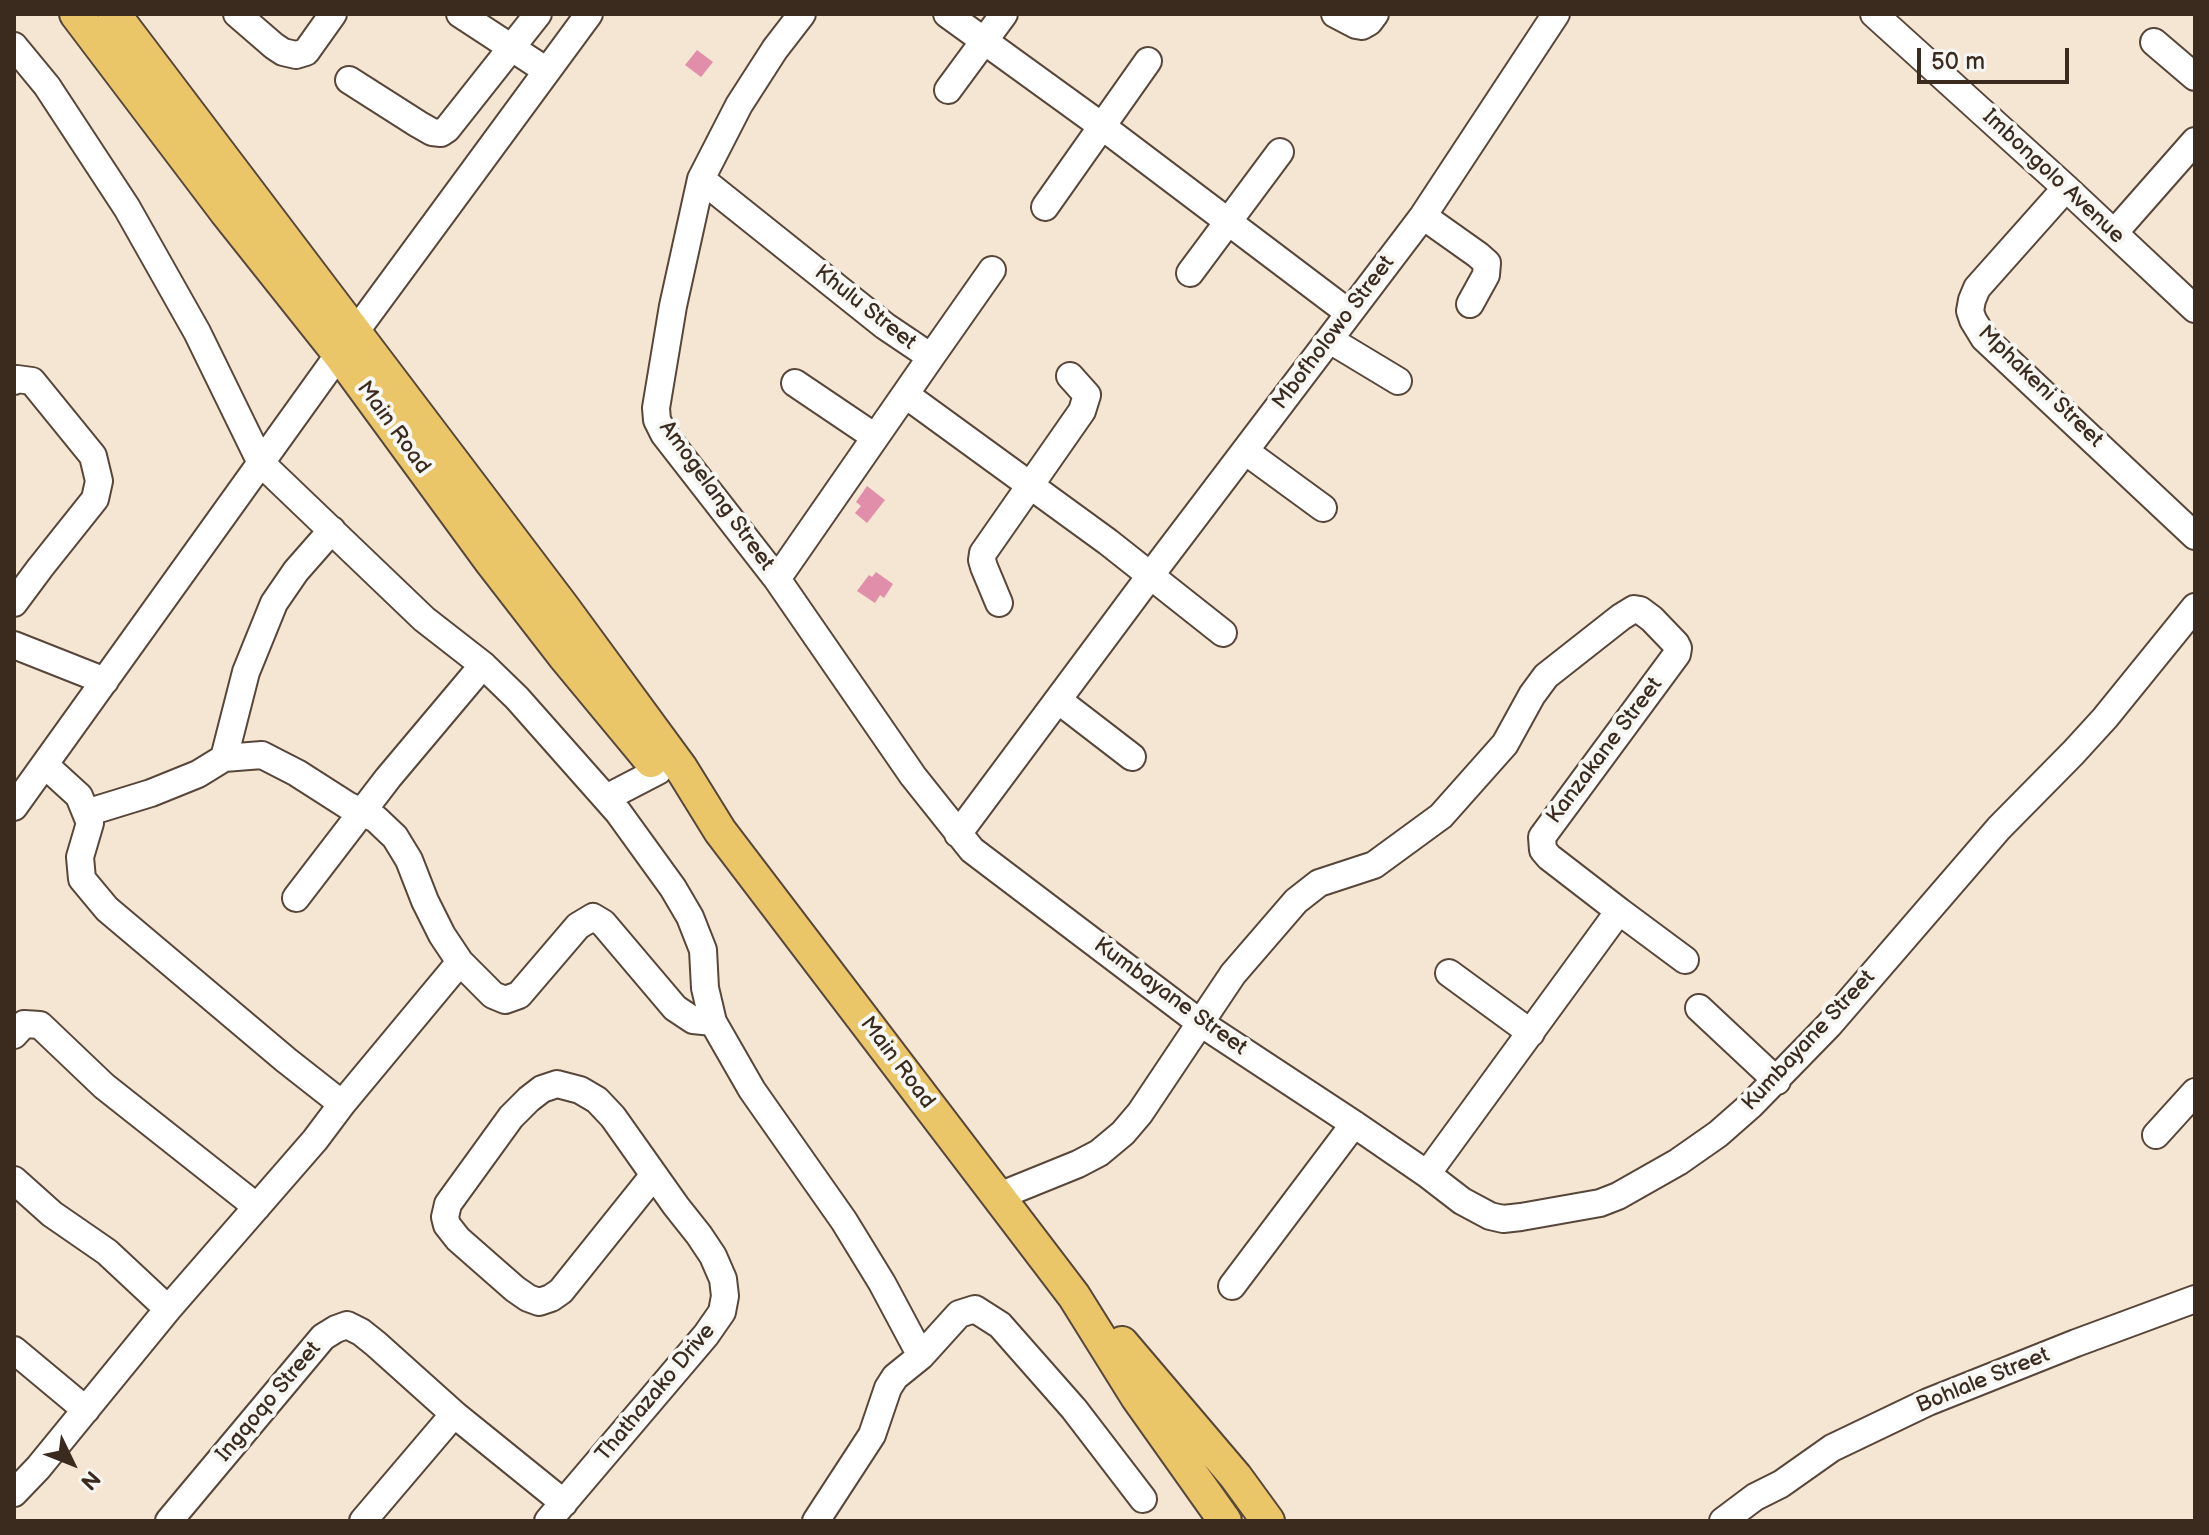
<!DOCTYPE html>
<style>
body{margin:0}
#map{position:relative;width:2209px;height:1535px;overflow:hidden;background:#f4e6d2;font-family:"Balsamiq Sans",sans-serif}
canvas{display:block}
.frame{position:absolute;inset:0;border:16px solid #3b2a1e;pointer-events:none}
.north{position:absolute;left:32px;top:1423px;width:80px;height:80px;-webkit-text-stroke:6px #f6f6f2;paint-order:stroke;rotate:133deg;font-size:22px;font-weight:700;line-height:32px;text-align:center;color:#3b2a1e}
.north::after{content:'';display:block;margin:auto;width:28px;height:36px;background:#3b2a1e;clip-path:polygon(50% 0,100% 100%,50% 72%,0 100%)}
.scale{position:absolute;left:1917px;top:48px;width:152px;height:36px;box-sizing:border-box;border:4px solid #3b2a1e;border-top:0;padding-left:10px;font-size:24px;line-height:28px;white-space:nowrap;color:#3b2a1e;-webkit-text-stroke:6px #f6f6f2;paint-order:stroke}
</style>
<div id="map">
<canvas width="2209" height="1535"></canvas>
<div class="frame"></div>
<div class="north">N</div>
<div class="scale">50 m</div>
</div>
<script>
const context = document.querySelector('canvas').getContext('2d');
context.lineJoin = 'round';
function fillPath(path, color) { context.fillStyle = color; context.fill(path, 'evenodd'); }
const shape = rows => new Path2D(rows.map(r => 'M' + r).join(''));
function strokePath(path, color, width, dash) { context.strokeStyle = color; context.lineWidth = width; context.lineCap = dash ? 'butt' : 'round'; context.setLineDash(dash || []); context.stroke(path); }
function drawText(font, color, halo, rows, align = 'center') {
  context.font = font + ' "Balsamiq Sans",sans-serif'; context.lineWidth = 8; context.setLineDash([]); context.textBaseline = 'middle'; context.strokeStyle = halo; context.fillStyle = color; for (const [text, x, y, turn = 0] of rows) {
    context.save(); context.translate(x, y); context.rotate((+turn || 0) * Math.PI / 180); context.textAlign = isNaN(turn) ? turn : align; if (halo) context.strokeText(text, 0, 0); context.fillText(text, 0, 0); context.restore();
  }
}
fillPath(shape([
 [697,50,713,62,701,77,685,65],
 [867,486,885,500,867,523,855,513,861,506,856,502],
 [876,572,893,584,884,598,880,595,875,603,857,591,869,575,872,577]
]), '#e08eaa');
const minor = shape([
 [237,14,274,46,283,52,296,55,306,52,333,14],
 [460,14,547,71],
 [802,14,775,49,739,105,701,179,673,306,656,408,657,420,664,434,777,579,913,776,972,850,1199,1022,1354,1124,1427,1174,1462,1201,1490,1216,1503,1219,1521,1217,1600,1203,1618,1196,1678,1162,1718,1134,1751,1105,1829,1025,1999,828,2073,753,2105,718,2195,607],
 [947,14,1103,127,1349,313],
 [1335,14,1356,25,1362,26,1369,22,1375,14],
 [1874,14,2066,188,2195,309],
 [2154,42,2195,77],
 [14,46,47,86,127,208,197,332,261,463,424,619,483,665,517,698,618,812,673,888,690,917,703,950,705,988,713,1022,752,1090,844,1221,882,1283,921,1356],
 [349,80,418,124,432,132,441,133,447,129,538,14],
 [948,90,1004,14],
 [701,179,885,326,931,357,777,579],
 [2066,188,1977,288,1972,300,1970,311,1973,320,1984,338,2195,536],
 [1045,207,1148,61],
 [1423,216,1478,255,1487,263,1486,275,1470,304],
 [2114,233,2195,141],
 [1190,273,1280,152],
 [1330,340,1398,381],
 [931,357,992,270],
 [14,381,17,379,32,381,93,456,99,481,95,499,40,568,14,603],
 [795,383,875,437],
 [906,395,1108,542,1223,633],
 [1245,451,1323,508],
 [999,603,984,567,982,560,983,553,1082,411,1087,395,1070,376],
 [14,645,105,681],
 [1058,700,1132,757],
 [224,758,246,672,274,603,296,571,332,530],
 [45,765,79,796,90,823,80,857,82,879,107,909,286,1060,342,1104],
 [606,798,658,771],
 [14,807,339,354,589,14],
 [86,813,151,793,198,774,224,758,262,755,297,773,347,805,376,819,395,837,409,860,425,901,442,935,460,962,493,995,505,1000,519,995,578,926,593,917,603,923,675,1008,693,1020,713,1022],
 [958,834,1150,576,1423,216,1556,14],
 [296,898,388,778,483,665],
 [1619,911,1685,960],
 [1449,973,1531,1033],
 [1699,1008,1777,1081],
 [14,1035,24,1024,40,1025,104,1086,257,1207],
 [2156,1135,2195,1092],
 [14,1180,52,1214,107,1252,168,1309],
 [999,1196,1078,1164,1099,1153,1123,1133,1140,1113,1233,974,1296,901,1319,883,1374,865,1441,816,1505,744,1532,695,1546,676,1621,617,1634,609,1640,610,1652,619,1676,644,1678,648,1677,654,1542,837,1543,850,1549,857,1619,911,1427,1174],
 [1232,1286,1354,1124],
 [14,1350,86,1410],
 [14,1493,38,1468,168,1309,315,1140,342,1104,460,962],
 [169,1521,323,1337,336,1329,347,1325,361,1332,376,1344,454,1414,564,1503],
 [363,1521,454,1414],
 [548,1521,706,1335,722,1312,725,1296,723,1279,713,1256,699,1235,676,1206,613,1117,597,1100,580,1090,557,1084,542,1089,529,1099,511,1117,448,1204,445,1217,447,1225,458,1239,515,1289,528,1298,539,1302,551,1298,561,1291,654,1175],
 [816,1521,872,1435,888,1388,895,1377,921,1356,959,1314,975,1309,1000,1325,1074,1409,1143,1499],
 [1723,1521,1755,1497,1781,1484,1832,1448,1928,1402,2076,1343,2195,1299]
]);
const major = shape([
 [76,14,226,212,339,354,492,563,564,656,651,761],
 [114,14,563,607,681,768,720,831,1074,1296,1137,1397,1225,1521],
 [1122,1343,1236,1477,1268,1521]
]);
strokePath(minor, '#574639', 30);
strokePath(major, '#574639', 36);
strokePath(minor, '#fff', 26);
strokePath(major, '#eac669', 32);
drawText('22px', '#3b2a1e', '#f6f6f2', [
 ["Imbongolo Avenue",2053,177,43],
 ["Khulu Street",865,308,38],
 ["Mbofholowo Street",1334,333,-53],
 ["Mphakeni Street",2040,387,44],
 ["Main Road",393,428,54],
 ["Amogelang Street",716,496,54],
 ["Kanzakane Street",1605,751,-53],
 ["Kumbayane Street",1170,997,36],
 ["Kumbayane Street",1809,1041,-47],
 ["Main Road",897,1063,53],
 ["Bohlale Street",1983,1381,-22],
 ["Thathazako Drive",656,1393,-50],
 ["Ingqoqo Street",269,1402,-50]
]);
</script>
